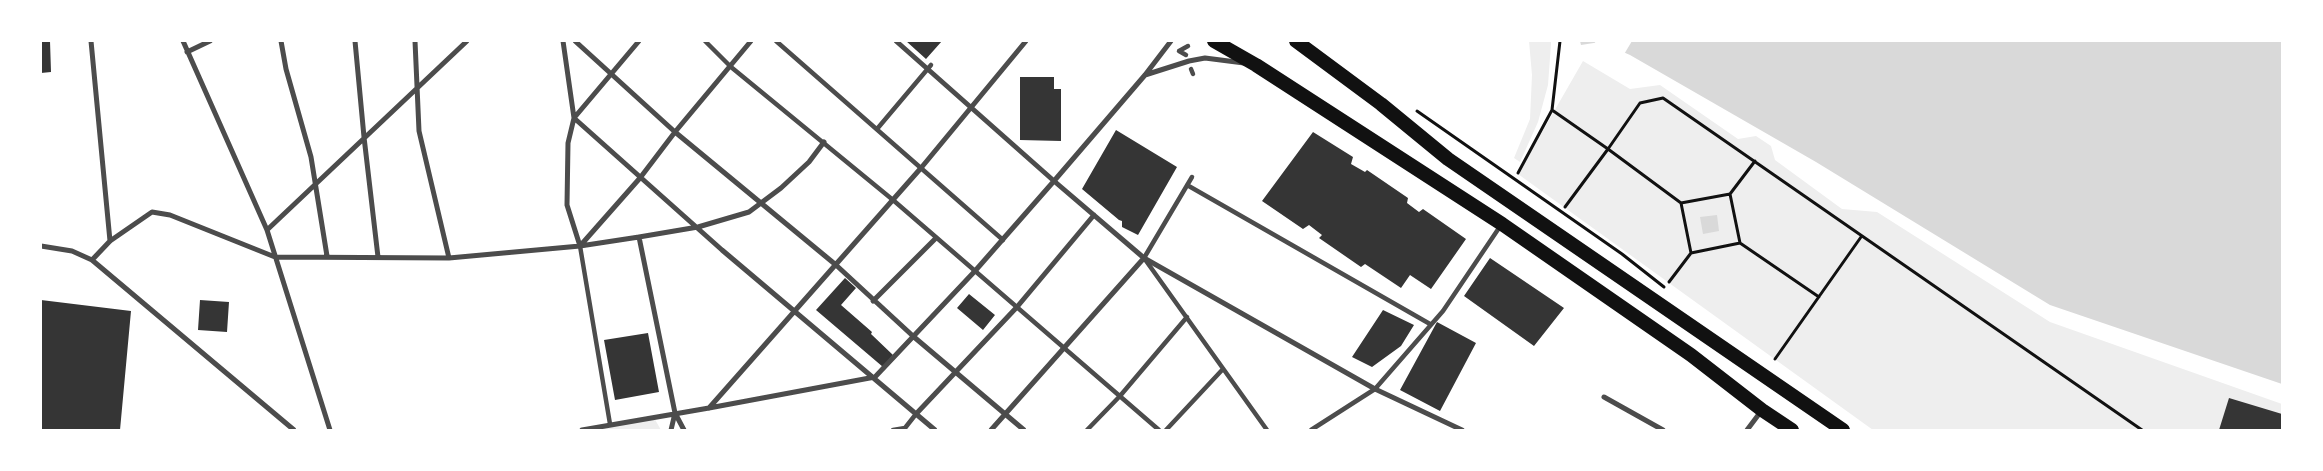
<!DOCTYPE html>
<style>
body{margin:0}
#map{position:relative;width:2323px;height:471px;overflow:hidden;background:#fff;font-family:Cabin,sans-serif}
canvas{display:block}
.frame{position:absolute;inset:0;border:42px solid #fff;pointer-events:none}
</style>
<div id="map">
<canvas width="2323" height="471"></canvas>
<div class="frame"></div>
</div>
<script>
const context = document.querySelector('canvas').getContext('2d');
context.lineJoin = 'round';
function fillPath(path, color) { context.fillStyle = color; context.fill(path, 'evenodd'); }
const shape = rows => new Path2D(rows.map(r => 'M' + r).join(''));
function strokePath(path, color, width, dash) { context.strokeStyle = color; context.lineWidth = width; context.lineCap = dash ? 'butt' : 'round'; context.setLineDash(dash || []); context.stroke(path); }
fillPath(shape([
 [1529,41,1551,41,1551,44,1548,85,1538,122,1520,162,1514,158,1530,119,1532,75],
 [1583,61,1630,89,1660,85,1738,139,1756,136,1771,146,1775,160,1842,209,1877,212,2050,322,2282,404,2282,430,1873,430,1518,174],
 [653,416,661,430,583,430]
]), '#eee');
fillPath(shape([
 [1580,41,2282,41,2282,384,2050,305,1816,162,1630,55,1600,42,1581,45],
 [1717,215,1719,231,1703,234,1700,217]
]), '#d9d9d9');
fillPath(shape([
 [1596,41,1632,41,1623,56,1600,45,1593,46]
]), '#fff');
fillPath(shape([
 [41,41,50,41,51,72,41,73],
 [906,41,942,41,926,59],
 [1020,77,1054,77,1054,89,1061,89,1061,141,1020,140],
 [1116,130,1177,167,1138,235,1122,227,1122,221,1119,220,1082,189],
 [1313,132,1353,157,1351,164,1365,172,1367,170,1408,198,1407,203,1419,212,1423,209,1466,239,1431,289,1410,275,1401,288,1365,264,1361,267,1319,238,1322,235,1309,225,1303,229,1262,201],
 [1490,258,1564,308,1534,346,1464,296],
 [845,278,856,288,841,305,872,332,871,334,893,355,883,367,816,310],
 [969,294,995,315,983,330,957,308],
 [41,300,131,311,120,430,41,430],
 [200,300,229,302,227,332,198,330],
 [1383,310,1414,325,1401,346,1372,367,1352,357],
 [1437,322,1476,343,1440,411,1400,390],
 [648,333,659,392,615,400,604,340],
 [2229,398,2282,414,2282,430,2219,430]
]), '#353535');
strokePath(shape([
 [1552,110,1560,41],
 [1417,111,1622,254,1664,287],
 [1518,173,1552,110,1608,149,1640,103,1663,98,2142,430],
 [1730,194,1755,161],
 [1565,207,1608,149,1681,203,1691,253,1740,243,1730,194,1681,203],
 [1740,243,1819,297],
 [1669,282,1691,253],
 [1775,359,1861,237]
]), '#111', 3);
strokePath(shape([
 [705,41,731,67,893,200,1159,430],
 [776,41,1003,240],
 [1186,55,1179,51,1188,46],
 [1191,69,1193,74],
 [877,129,931,65],
 [1192,177,1144,258,1267,430],
 [1187,185,1430,324],
 [580,246,610,424],
 [893,430,905,428,916,414],
 [1087,430,1120,396,1187,317],
 [1166,430,1223,369],
 [1311,430,1375,389,1443,311,1501,225]
]), '#4c4c4c', 4.5);
strokePath(shape([
 [91,41,110,241],
 [183,41,267,230,330,430],
 [281,41,286,69,311,157,327,256],
 [355,41,364,137,378,257],
 [415,41,419,131,449,258],
 [563,41,574,118,568,143,567,205,580,246,640,178,675,132,751,41],
 [575,41,675,132,836,265,914,337,1024,430],
 [639,41,574,118,722,250,935,430],
 [896,41,1054,181,1144,258,1375,389,1462,430],
 [187,52,210,41],
 [1145,75,1189,61,1205,58,1244,63],
 [267,230,467,41],
 [639,237,675,413,671,430],
 [41,246,72,251,92,260,294,430],
 [92,260,110,241,152,212,170,215,275,257,449,258,580,246,639,237,698,227,749,212,781,188,809,162,824,142],
 [873,301,936,238],
 [1604,397,1663,430],
 [709,408,921,168,1026,41],
 [675,413,684,430],
 [916,414,1017,307,1094,215],
 [582,430,709,408,875,377,975,271,1054,181,1145,75,1171,41],
 [991,430,1144,258],
 [1747,430,1762,410]
]), '#4c4c4c', 5);
strokePath(shape([
 [1214,41,1256,65,1502,224,1691,355,1762,410,1792,430],
 [1296,41,1381,104,1448,159,1843,430]
]), '#111', 14);
</script>
